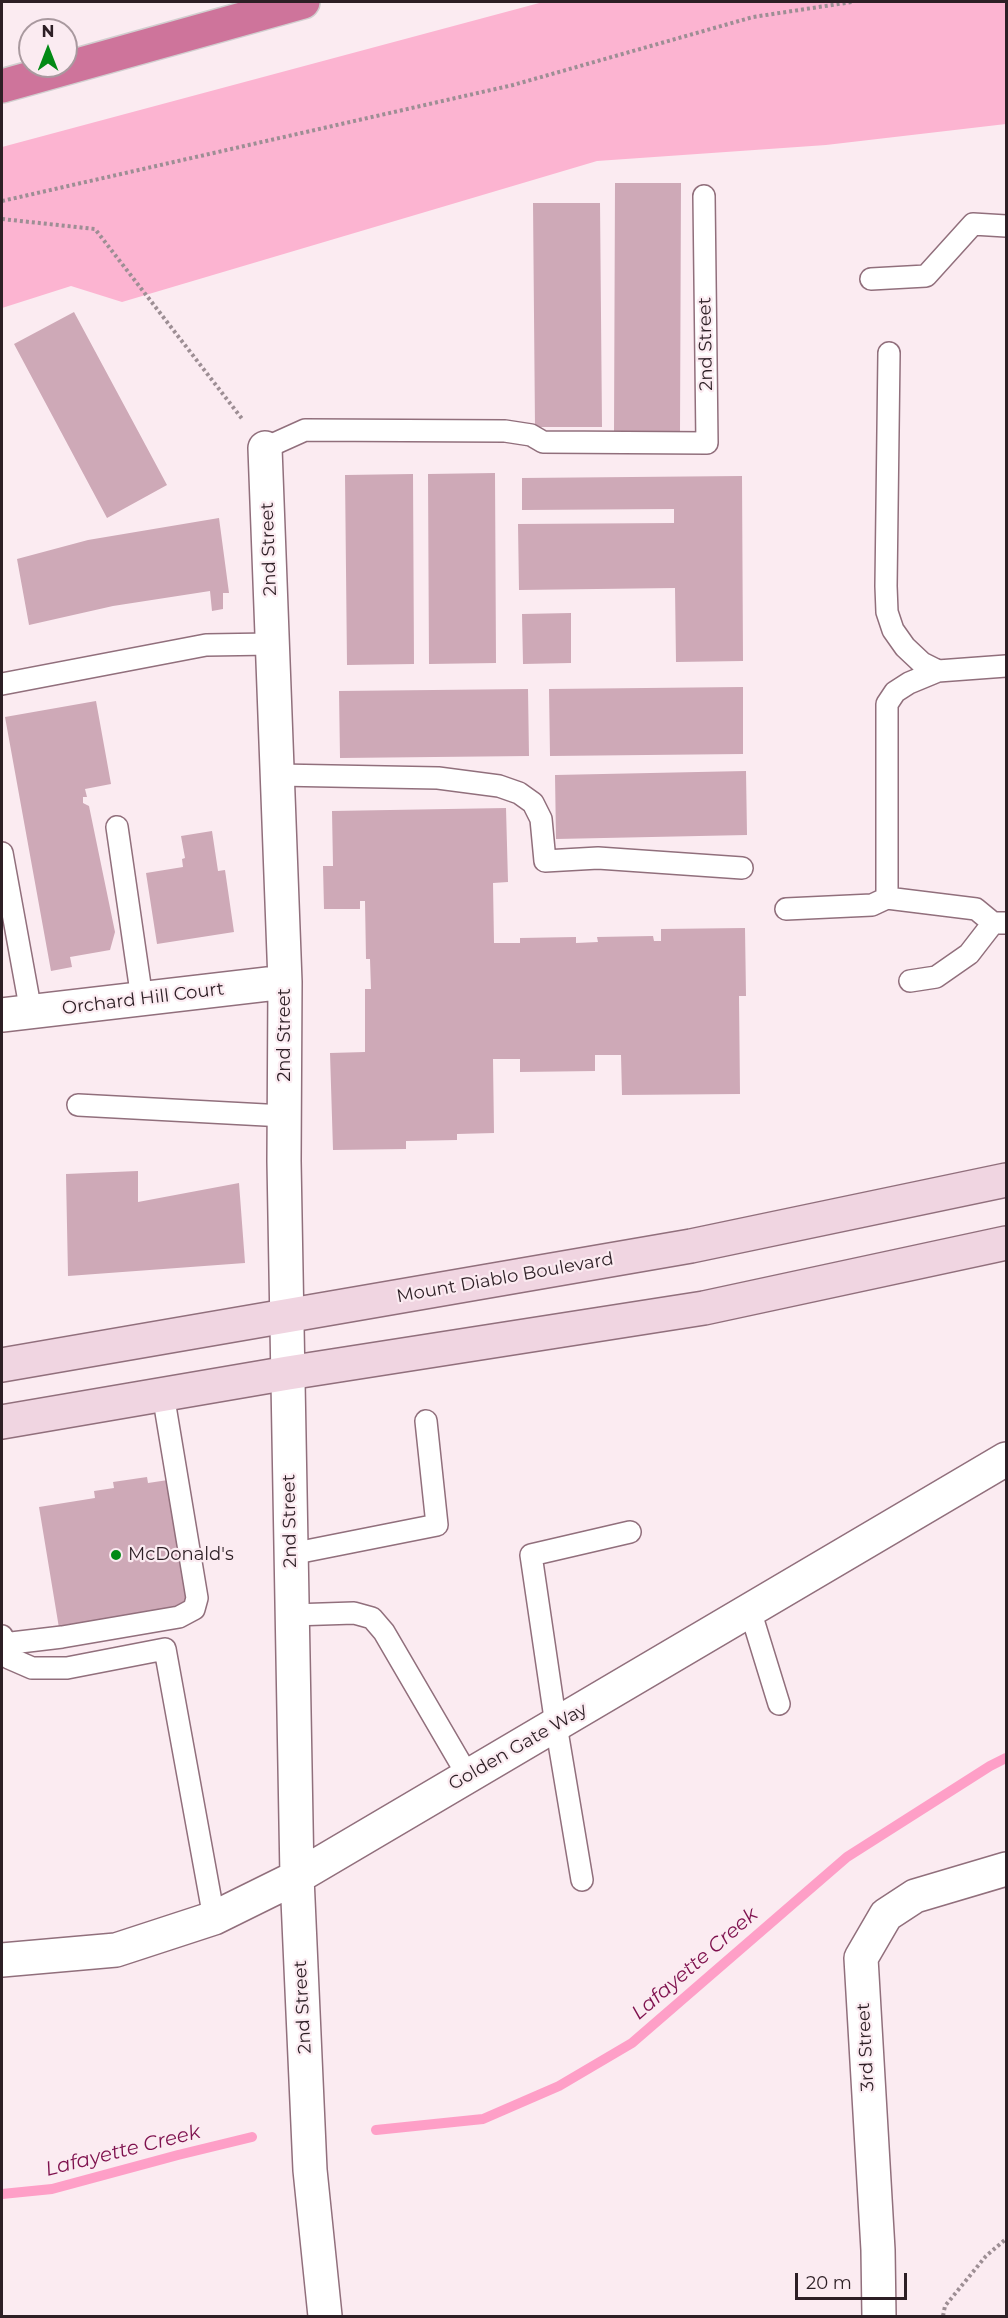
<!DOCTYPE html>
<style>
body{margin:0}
#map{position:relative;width:1008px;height:2318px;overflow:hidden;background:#fbebf1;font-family:Montserrat,sans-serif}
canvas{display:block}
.frame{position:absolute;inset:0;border:3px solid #2d1f25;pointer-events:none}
.north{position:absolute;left:18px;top:18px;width:60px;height:60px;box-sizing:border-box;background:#fbebf1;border:2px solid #a9999f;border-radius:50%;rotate:0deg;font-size:16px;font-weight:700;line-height:24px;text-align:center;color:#2d1f25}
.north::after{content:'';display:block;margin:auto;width:21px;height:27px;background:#038a15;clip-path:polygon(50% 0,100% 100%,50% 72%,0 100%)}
.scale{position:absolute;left:795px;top:2273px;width:112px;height:27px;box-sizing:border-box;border:3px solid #2d1f25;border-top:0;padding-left:8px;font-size:18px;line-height:21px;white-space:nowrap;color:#2d1f25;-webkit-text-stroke:4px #fbebf1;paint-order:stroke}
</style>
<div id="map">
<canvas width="1008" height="2318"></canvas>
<div class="frame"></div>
<div class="north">N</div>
<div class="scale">20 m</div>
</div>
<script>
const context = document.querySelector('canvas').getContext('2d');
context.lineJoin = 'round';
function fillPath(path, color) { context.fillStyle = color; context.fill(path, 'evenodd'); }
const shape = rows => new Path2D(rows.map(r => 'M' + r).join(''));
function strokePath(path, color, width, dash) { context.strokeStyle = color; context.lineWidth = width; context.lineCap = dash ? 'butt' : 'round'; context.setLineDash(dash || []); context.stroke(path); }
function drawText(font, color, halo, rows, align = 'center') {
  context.font = font + ' Montserrat,sans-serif'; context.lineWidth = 4.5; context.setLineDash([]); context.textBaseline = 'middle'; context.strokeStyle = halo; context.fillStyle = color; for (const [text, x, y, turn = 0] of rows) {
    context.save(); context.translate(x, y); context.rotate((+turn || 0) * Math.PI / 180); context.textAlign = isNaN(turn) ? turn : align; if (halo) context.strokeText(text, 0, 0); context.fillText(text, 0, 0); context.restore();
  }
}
fillPath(shape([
 [543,2,1006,2,1006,124,826,145,597,161,122,302,71,286,2,308,2,147]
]), '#fcb4d1');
strokePath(shape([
 [376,2130,483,2119,559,2086,632,2043,847,1857,990,1766,1006,1758],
 [2,2194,52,2189,178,2155,252,2137]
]), '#fe9fc7', 10);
fillPath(shape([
 [615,183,681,183,680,432,614,432],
 [533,203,600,203,602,427,535,427],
 [74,312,167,485,107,518,14,344],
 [495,473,496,663,429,664,428,474],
 [413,474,414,664,347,665,345,475],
 [742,476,743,661,676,662,675,588,519,590,518,524,674,523,674,509,522,510,522,478],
 [219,518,229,593,223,593,223,609,212,611,210,591,113,606,29,625,17,559,88,540],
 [571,613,571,663,523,664,522,614],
 [743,687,743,754,550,756,549,689],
 [528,689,529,756,340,758,339,691],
 [96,701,111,784,85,789,87,797,83,797,83,803,89,806,115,932,110,950,70,957,72,967,51,971,5,717],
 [746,771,747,835,556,839,555,775],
 [506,808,508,882,493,883,494,943,520,943,520,938,576,937,576,943,598,942,597,937,653,936,654,941,661,941,661,929,745,928,746,996,739,996,740,1094,622,1095,621,1055,595,1055,595,1071,520,1072,520,1059,493,1059,494,1133,457,1134,457,1140,406,1141,406,1149,333,1150,330,1053,365,1052,365,989,371,989,370,959,366,959,365,901,360,901,360,909,324,909,323,866,333,866,332,811],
 [212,831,218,871,225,870,234,932,157,944,146,873,183,867,182,859,185,858,181,836],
 [138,1171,138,1202,239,1183,245,1263,68,1276,66,1174],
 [147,1477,148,1483,168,1480,189,1608,59,1628,39,1507,95,1498,94,1491,114,1488,113,1482]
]), '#cea9b7');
const service = shape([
 [871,279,926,276,973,224,1006,226],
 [889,353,886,586,887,612,893,630,905,647,922,663,938,671,1006,666],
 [265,448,305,430,505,431,531,435,543,442,707,443,704,196],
 [2,684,206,645,272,644],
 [278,775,438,778,499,786,519,793,533,803,541,819,545,861,598,858,742,868],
 [117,827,142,999],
 [2,853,31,1012],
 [887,898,887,704,895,692,909,683,938,671],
 [786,909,872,905,887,898,976,909,993,923],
 [910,981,936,977,969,954,993,923,1006,923],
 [78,1105,284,1116],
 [291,1554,437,1525,426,1421],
 [750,1610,779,1704],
 [292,1615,354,1613,372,1618,384,1632,468,1776],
 [2,1636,9,1658,32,1668,67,1668,165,1649,214,1918],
 [3,1644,62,1637,179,1617,194,1609,197,1598,163,1394],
 [582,1880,556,1725,531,1555,630,1532]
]);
const minor = shape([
 [265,448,285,982,284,1161,297,1877,310,2170,325,2316],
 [2,1015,285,982],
 [2,1960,116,1950,214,1918,297,1877,1006,1459],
 [879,2316,878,2250,861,1958,886,1915,915,1896,1006,1869]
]);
const secondary = shape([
 [2,1365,691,1246,1006,1180],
 [2,1422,288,1373,704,1308,1006,1243]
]);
const motorway = shape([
 [2,86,303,2]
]);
strokePath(service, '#916f7c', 24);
strokePath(minor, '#916f7c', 36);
strokePath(secondary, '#916f7c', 36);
strokePath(motorway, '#d1cecf', 36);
strokePath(shape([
 [2,201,513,85,753,17,852,2],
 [2,219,95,229,243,420],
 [943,2316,945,2306,986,2256,1006,2239]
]), '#9d8e94', 4, [3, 3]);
strokePath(service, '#fff', 21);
strokePath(minor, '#fff', 33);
strokePath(secondary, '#f0d5e1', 33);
strokePath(motorway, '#ce749b', 33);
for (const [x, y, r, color] of [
 [116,1555,6,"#038a15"]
]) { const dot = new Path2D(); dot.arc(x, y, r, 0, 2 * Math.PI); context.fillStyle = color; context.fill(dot); strokePath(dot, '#fbebf1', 2); }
drawText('18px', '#2d1f25', '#fbebf1', [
 ["2nd Street",706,344,-91],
 ["2nd Street",269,549,-92],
 ["Orchard Hill Court",143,999,-7],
 ["2nd Street",285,1035,-90],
 ["Mount Diablo Boulevard",505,1278,-10],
 ["2nd Street",290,1521,-91],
 ["Golden Gate Way",518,1747,-30],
 ["2nd Street",303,2007,-93],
 ["3rd Street",866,2047,-93]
]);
drawText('18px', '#2d1f25', '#fbebf1', [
 ["McDonald's",128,1555]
], 'left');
drawText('italic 20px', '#7e104d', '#fbebf1', [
 ["Lafayette Creek",695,1964,-41],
 ["Lafayette Creek",123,2151,-14]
]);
</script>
